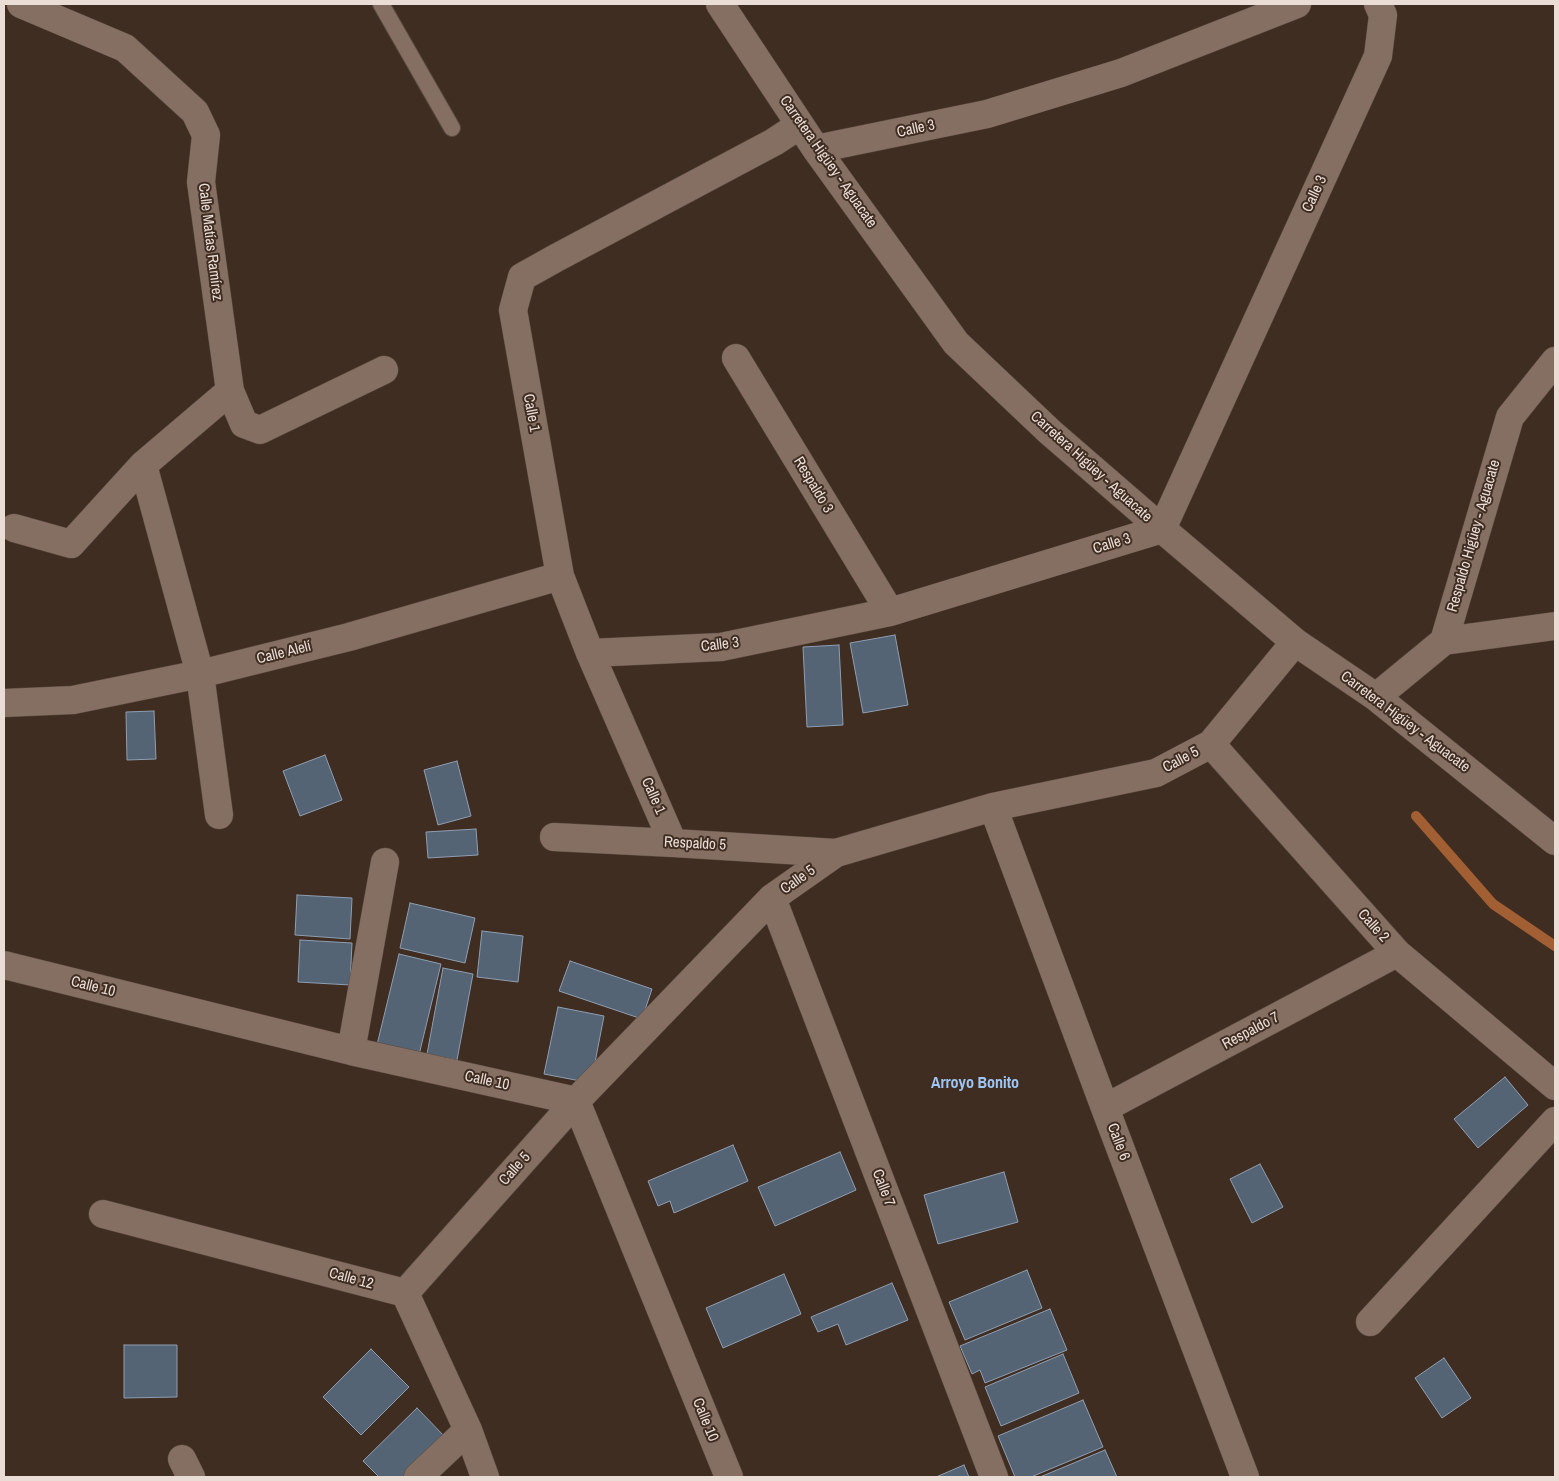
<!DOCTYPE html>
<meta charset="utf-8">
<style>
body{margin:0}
#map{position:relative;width:1559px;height:1481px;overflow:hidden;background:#402d22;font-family:"Archivo Narrow",sans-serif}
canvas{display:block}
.frame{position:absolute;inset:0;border:5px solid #eaddd6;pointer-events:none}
</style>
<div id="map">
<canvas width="1559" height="1481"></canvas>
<div class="frame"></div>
</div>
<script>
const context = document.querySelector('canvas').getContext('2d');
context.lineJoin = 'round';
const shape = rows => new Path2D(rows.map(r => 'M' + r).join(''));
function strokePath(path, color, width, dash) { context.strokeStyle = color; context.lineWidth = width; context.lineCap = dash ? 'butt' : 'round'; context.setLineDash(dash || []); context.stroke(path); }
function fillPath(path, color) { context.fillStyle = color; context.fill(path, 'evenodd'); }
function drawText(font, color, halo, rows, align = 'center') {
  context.font = font + ' "Archivo Narrow",sans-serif'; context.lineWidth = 4; context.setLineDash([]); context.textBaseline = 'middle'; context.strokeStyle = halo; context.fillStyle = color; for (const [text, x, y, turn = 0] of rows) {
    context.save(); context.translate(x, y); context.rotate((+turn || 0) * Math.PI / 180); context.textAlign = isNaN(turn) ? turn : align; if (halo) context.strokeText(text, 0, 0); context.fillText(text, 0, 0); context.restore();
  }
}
strokePath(shape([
 [1416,816,1493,904,1555,946]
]), '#a15f33', 10);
const building = shape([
 [895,635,908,705,863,713,850,643,895,635],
 [839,645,843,725,807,727,803,647,839,645],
 [154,711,156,759,127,760,126,712,154,711],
 [325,755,342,800,300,816,283,771,325,755],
 [457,761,471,816,438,825,424,770,457,761],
 [476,829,478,855,428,858,426,832,476,829],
 [297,895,352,898,350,939,295,935,297,895],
 [410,903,475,918,465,963,400,948,410,903],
 [482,931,523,936,518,982,477,977,482,931],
 [300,940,352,943,350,985,298,982,300,940],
 [399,954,441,964,418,1059,376,1049,399,954],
 [570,961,652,989,642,1019,559,991,570,961],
 [443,968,473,974,457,1060,427,1054,443,968],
 [558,1007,604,1016,591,1083,544,1074,558,1007],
 [1505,1077,1528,1105,1478,1148,1454,1119,1505,1077],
 [733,1145,748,1181,674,1213,670,1201,658,1206,648,1181,733,1145],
 [840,1152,856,1190,775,1226,758,1187,840,1152],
 [1260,1164,1283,1207,1252,1223,1230,1179,1260,1164],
 [1004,1172,1018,1222,938,1244,924,1195,1004,1172],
 [1027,1270,1042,1308,965,1340,949,1302,1027,1270],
 [784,1274,801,1314,723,1348,706,1308,784,1274],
 [892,1283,908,1320,846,1345,838,1324,818,1332,811,1317,892,1283],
 [1050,1309,1067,1350,985,1383,980,1370,972,1374,960,1346,1050,1309],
 [124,1345,177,1345,177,1397,124,1398,124,1345],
 [371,1349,409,1387,361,1435,323,1397,371,1349],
 [1063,1354,1079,1393,1001,1426,985,1387,1063,1354],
 [1444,1358,1471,1398,1442,1418,1415,1378,1444,1358],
 [1083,1400,1103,1447,1031,1477,1015,1477,998,1436,1083,1400],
 [417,1408,447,1439,407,1477,379,1477,363,1461,417,1408],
 [1105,1450,1117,1477,1040,1477,1105,1450],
 [964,1465,969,1477,936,1477,964,1465]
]);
fillPath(building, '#556475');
strokePath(building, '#8e9eb1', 1);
const lane = shape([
 [381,4,452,128]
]);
const street = shape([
 [21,4,125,48,195,112,206,135,201,182,230,391,244,424,260,430,384,370],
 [720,4,816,149,956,343,1050,432,1162,529,1295,642,1376,697,1555,841],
 [816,149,987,114,1121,73,1297,4],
 [736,358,890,612],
 [14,528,71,544,143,465],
 [1444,641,1555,626],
 [590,653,721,647,890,612,1162,529,1378,56,1383,15,1378,4],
 [1376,697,1444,641,1510,417,1555,361],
 [4,703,73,700,200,674,349,637,560,576],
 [1211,744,1397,953,1555,1086],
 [993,807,1105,1108,1245,1477],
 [219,815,200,674,143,465,230,391],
 [554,837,673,843,836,853],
 [673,843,590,653,560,576,513,310,522,277,556,258,774,142,800,125],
 [772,898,994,1477],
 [4,965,351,1051,576,1101,729,1477],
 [351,1051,385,862],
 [1105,1108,1397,953],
 [103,1214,405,1293],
 [405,1293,576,1101,772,898,836,853,993,807,1156,773,1211,744,1295,642],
 [405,1293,468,1430,485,1477],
 [1370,1322,1555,1121],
 [182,1459,191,1477],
 [418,1477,468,1430]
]);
strokePath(lane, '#59493f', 18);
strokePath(street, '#59493f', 29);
strokePath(lane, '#846f62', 16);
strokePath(street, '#846f62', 28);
drawText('15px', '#eaddd6', '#402d22', [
 ["Calle 3",916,129,-12],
 ["Carretera Higüey - Aguacate",828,162,55],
 ["Calle 3",1315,194,-65],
 ["Calle Matías Ramírez",210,242,83],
 ["Calle 1",531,413,80],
 ["Carretera Higüey - Aguacate",1091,467,42],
 ["Respaldo 3",813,485,59],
 ["Respaldo Higüey - Aguacate",1474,536,-74],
 ["Calle 3",1112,544,-17],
 ["Calle 3",720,645,-7],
 ["Calle Alelí",284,653,-14],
 ["Carretera Higüey - Aguacate",1405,722,37],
 ["Calle 5",1181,760,-28],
 ["Calle 1",653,796,66],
 ["Respaldo 5",695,844,3],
 ["Calle 5",798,880,-35],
 ["Calle 2",1373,926,48],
 ["Calle 10",93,987,14],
 ["Respaldo 7",1251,1031,-28],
 ["Calle 10",487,1081,12],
 ["Calle 6",1118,1142,69],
 ["Calle 5",515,1169,-48],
 ["Calle 7",883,1188,69],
 ["Calle 12",351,1279,15],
 ["Calle 10",705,1420,68]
]);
drawText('bold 16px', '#9dc6f5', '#402d22', [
 ["Arroyo Bonito",975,1084]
]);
</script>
